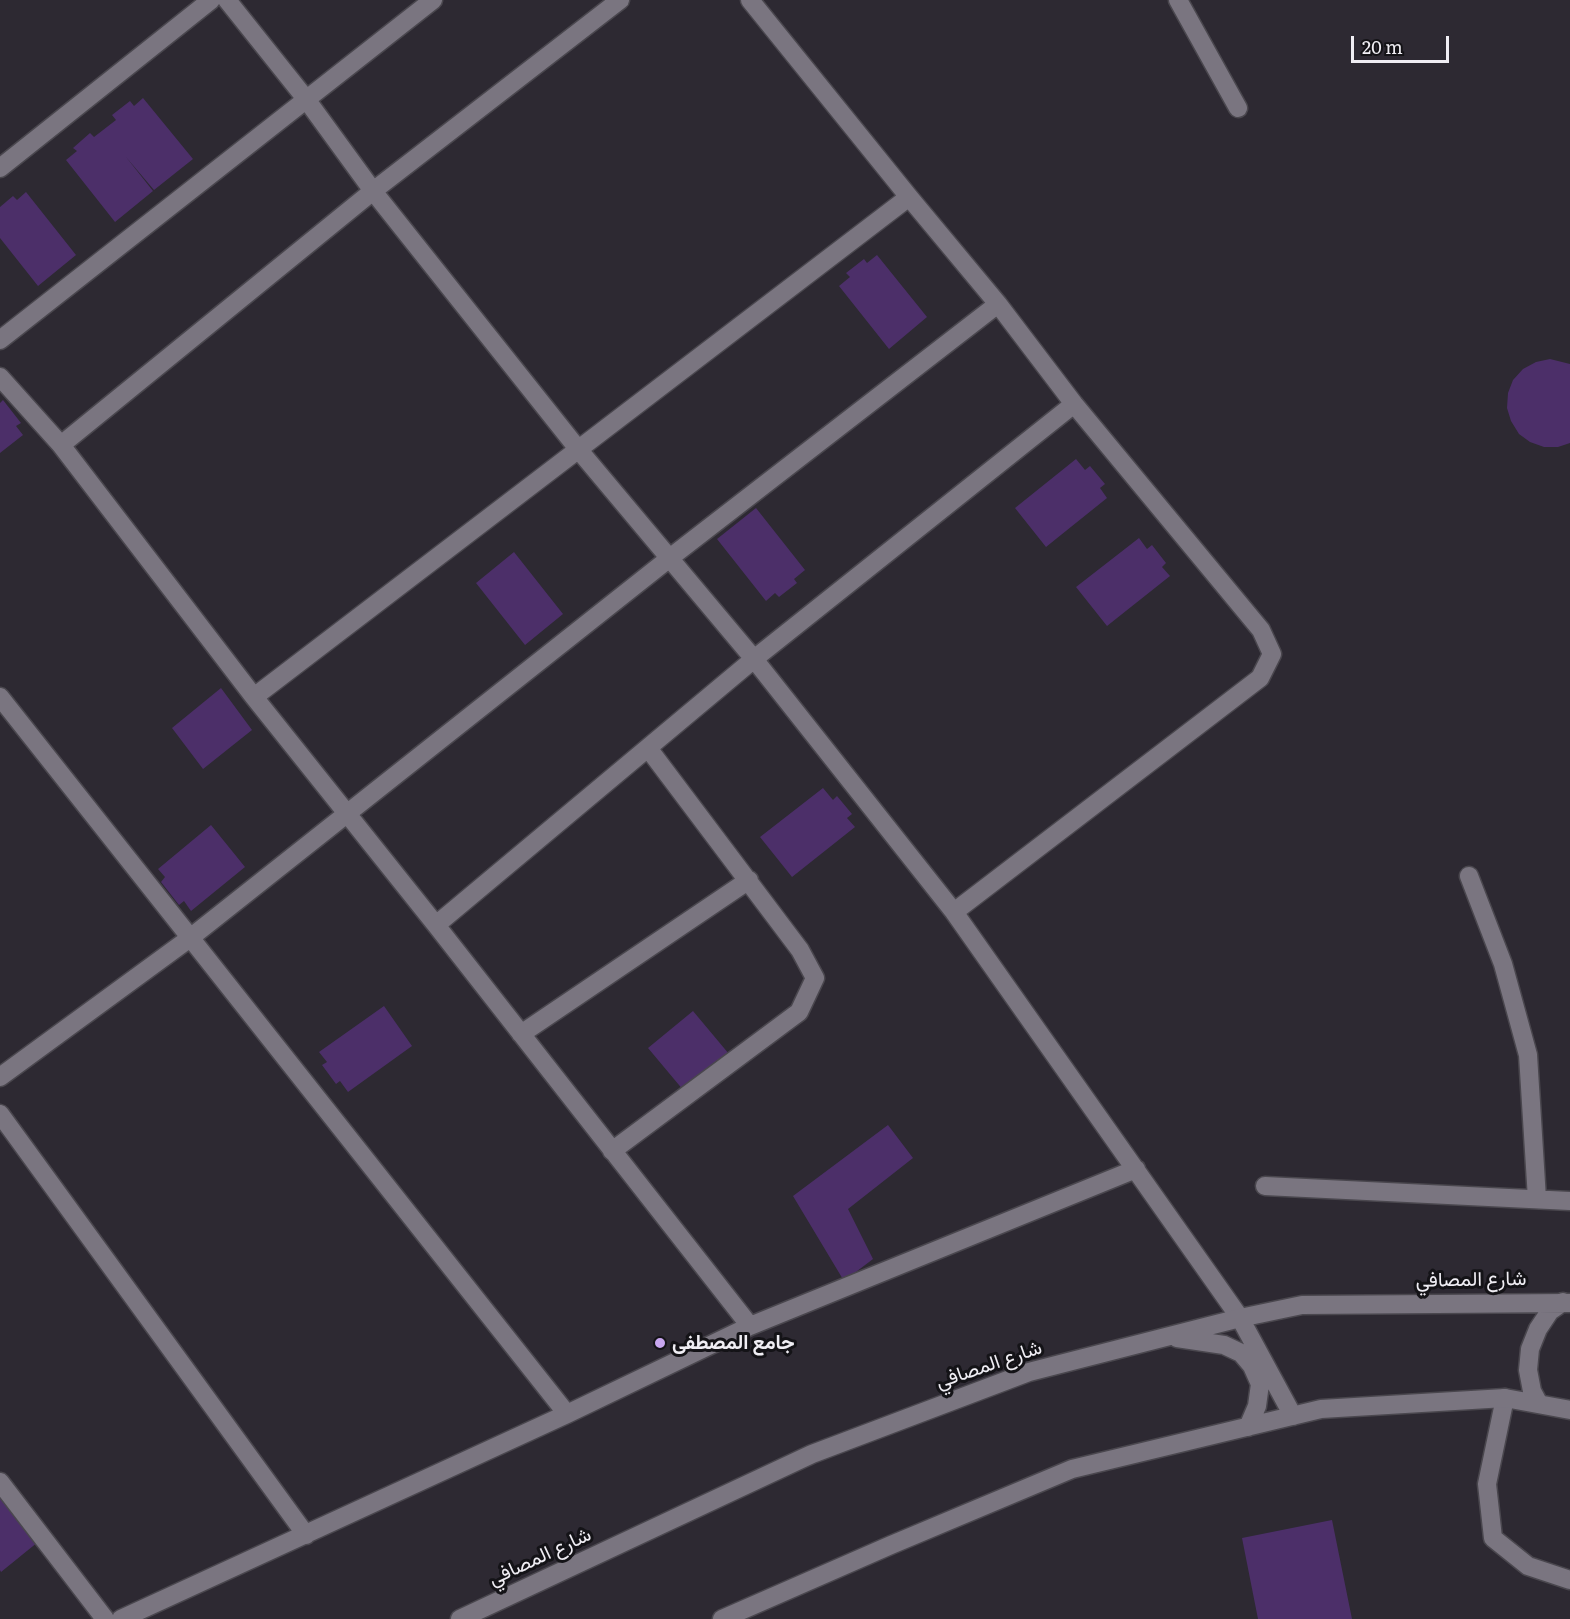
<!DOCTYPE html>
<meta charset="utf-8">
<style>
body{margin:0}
#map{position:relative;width:1570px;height:1619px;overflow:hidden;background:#2d2932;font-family:Literata,serif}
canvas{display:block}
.scale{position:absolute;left:1351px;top:36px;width:98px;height:27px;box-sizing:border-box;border:3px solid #f0eef4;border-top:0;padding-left:8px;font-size:18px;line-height:21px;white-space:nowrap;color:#f0eef4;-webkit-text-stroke:4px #141317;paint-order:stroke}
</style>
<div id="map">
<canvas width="1570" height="1619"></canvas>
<div class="scale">20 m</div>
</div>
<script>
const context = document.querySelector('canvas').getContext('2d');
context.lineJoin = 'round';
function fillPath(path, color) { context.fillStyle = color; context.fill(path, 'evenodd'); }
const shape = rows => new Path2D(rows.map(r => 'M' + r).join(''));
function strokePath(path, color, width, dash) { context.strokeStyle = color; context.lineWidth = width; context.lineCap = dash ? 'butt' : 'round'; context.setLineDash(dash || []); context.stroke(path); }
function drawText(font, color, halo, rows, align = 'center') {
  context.font = font + ' Literata,Vazirmatn,serif'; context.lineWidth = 6; context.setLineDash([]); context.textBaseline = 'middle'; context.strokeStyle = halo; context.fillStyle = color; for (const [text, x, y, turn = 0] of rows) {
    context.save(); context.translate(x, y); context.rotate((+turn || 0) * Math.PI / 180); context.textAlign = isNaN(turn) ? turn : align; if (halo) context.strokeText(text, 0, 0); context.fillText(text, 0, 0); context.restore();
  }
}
fillPath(shape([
 [143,98,193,159,154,190,126,157,153,191,115,222,66,160,77,151,73,148,90,133,94,137,116,120,112,115,130,101,134,106],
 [26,192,76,255,38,286,0,238,0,207,13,196,17,200],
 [877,255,927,317,889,349,839,286,850,277,846,273,864,259,867,263],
 [1550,359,1570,364,1570,443,1558,447,1544,447,1530,442,1519,434,1511,421,1507,408,1508,393,1513,380,1523,369,1536,362],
 [3,400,21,423,16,426,23,435,0,453,0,403],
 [1076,459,1085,470,1090,466,1105,484,1100,488,1107,498,1046,547,1015,508],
 [756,508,805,570,794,579,797,583,779,597,775,593,766,601,717,539],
 [1139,538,1147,549,1152,545,1166,563,1162,567,1170,576,1107,626,1076,587],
 [514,552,563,614,525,645,476,583],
 [221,688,252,730,203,769,172,728],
 [823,788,833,800,837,796,852,814,847,818,855,827,792,877,760,837],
 [211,825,245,867,191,911,184,901,179,905,161,882,165,877,158,869],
 [384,1006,412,1046,348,1092,340,1081,336,1084,322,1065,327,1062,319,1052],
 [693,1011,729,1054,684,1091,648,1048],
 [888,1125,913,1158,848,1209,873,1259,844,1281,793,1196],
 [0,1494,38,1542,1,1572,0,1570],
 [1332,1520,1352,1619,1258,1619,1242,1538]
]), '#4c2f69');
const lane = shape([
 [1178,0,1238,108],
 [1469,876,1503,964,1528,1055,1537,1199],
 [1265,1186,1570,1201],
 [1505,1398,1487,1484,1493,1538,1528,1566,1570,1580]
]);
const street = shape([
 [227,0,306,99,373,191,578,449,754,659,954,912,1240,1318],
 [750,0,909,197,998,304,1074,404,1261,630,1272,654,1260,678,954,912],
 [0,168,211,0],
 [0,340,433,0],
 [0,377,61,445,254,697,436,925,750,1326],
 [61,445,373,191,620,0],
 [0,697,567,1414],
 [254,697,909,197],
 [436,925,754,659,1074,404],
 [521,1034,749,880],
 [0,1077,190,938,671,557,998,304],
 [0,1114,306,1535],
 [612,1151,799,1012,815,978,800,950,648,748],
 [0,1482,105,1619],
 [121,1619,567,1414,750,1326,1136,1169]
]);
const secondary = shape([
 [1240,1318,1293,1416],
 [1177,1338,1224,1345,1241,1353,1252,1366,1260,1384,1257,1406,1248,1427],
 [1539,1404,1532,1391,1528,1370,1530,1349,1538,1329,1550,1311,1563,1302],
 [460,1619,812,1454,1029,1372,1240,1318,1302,1305,1570,1303],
 [722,1619,891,1545,1072,1469,1321,1409,1505,1398,1570,1410]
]);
strokePath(lane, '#4a474e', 21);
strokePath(street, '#4a474e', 21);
strokePath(secondary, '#4a474e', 21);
strokePath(lane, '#7a7580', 18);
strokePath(street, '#7a7580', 18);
strokePath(secondary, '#7a7580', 18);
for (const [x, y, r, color] of [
 [660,1343,6,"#c8a6ef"]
]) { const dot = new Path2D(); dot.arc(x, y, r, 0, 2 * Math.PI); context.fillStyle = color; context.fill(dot); strokePath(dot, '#141317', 2); }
drawText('20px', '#f0eef4', '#141317', [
 ["شارع المصافي",1471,1280,-1],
 ["شارع المصافي",989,1365,-19],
 ["شارع المصافي",540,1557,-25]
]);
drawText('bold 20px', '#f0eef4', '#141317', [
 ["جامع المصطفى",672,1343]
], 'left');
</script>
